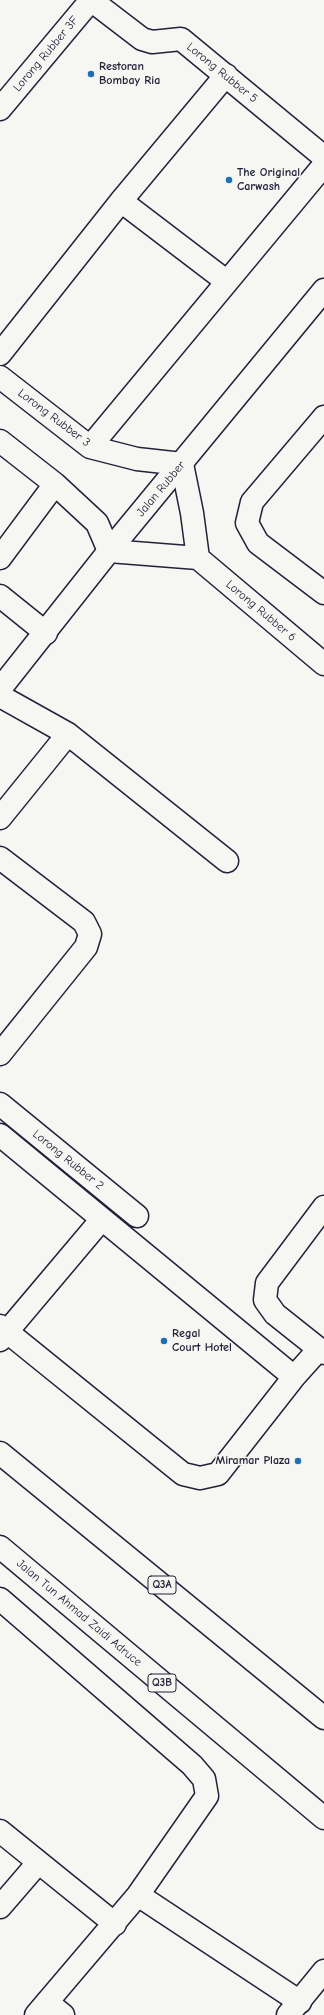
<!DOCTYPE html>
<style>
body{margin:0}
canvas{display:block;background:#f6f6f2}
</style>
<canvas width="324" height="2015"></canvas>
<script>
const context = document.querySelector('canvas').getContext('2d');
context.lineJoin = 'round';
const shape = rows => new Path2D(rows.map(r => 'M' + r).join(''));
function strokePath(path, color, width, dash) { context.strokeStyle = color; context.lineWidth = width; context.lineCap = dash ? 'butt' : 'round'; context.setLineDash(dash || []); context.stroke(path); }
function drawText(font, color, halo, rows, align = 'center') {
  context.font = font + ' "Comic Neue",sans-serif'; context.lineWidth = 3; context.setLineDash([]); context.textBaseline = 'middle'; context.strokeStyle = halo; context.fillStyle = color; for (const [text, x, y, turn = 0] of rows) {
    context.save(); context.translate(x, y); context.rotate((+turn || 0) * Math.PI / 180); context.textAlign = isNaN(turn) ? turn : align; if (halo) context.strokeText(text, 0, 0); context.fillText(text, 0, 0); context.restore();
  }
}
const minor = shape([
 [91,0,142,39,152,42,181,39,324,157],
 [0,109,91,0],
 [121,201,226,281],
 [0,354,121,201,226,75],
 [0,377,90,447,137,459,182,464,192,513,198,558],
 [324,417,252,502,247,523,258,543,324,593],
 [0,441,55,484,97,523,109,551,198,558],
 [90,447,324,165],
 [0,558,55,484],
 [198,558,324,664],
 [0,596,46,633],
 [0,696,68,734,227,861],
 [0,818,68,734],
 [0,858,84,922,90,934,86,947,0,1054],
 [0,1104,137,1216],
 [0,1135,294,1377,218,1474,200,1478,183,1474,0,1326],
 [324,1207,267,1283,265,1300,275,1314,324,1353],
 [0,1340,102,1219],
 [294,1377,319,1349],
 [0,1599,192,1765,204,1779,207,1796,138,1895,36,2015],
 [0,1831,115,1924],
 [138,1895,300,2002],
 [0,1907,38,1863],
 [47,2002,63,2015]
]);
const major = shape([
 [0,689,109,551,324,290],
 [0,1453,324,1718],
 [0,1547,324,1818],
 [288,2015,324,1971]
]);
strokePath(minor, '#22223b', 25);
strokePath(major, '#22223b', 25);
strokePath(minor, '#f6f6f2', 22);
strokePath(major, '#f6f6f2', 22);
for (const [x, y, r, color] of [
 [91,74,4,"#1f6fb2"],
 [229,180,4,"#1f6fb2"],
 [164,1341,4,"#1f6fb2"],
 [298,1461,4,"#1f6fb2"]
]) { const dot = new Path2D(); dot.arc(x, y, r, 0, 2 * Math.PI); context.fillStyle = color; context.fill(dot); strokePath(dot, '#f6f6f2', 1.5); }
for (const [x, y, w] of [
 [162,1585,28],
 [162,1683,28]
]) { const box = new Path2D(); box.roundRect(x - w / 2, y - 9, w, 18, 3); context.fillStyle = '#f6f6f2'; context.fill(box); strokePath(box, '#22223b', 1); }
drawText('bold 11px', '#22223b', null, [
 ["Q3A",162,1585],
 ["Q3B",162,1683]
]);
drawText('12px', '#22223b', '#f6f6f2', [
 ["Lorong Rubber 3F",46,54,-50],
 ["Lorong Rubber 5",222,73,39],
 ["Lorong Rubber 3",54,418,37],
 ["Jalan Rubber",161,489,-50],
 ["Lorong Rubber 6",261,611,40],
 ["Lorong Rubber 2",68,1160,39],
 ["Jalan Tun Ahmad Zaidi Adruce",79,1613,40]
]);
drawText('bold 12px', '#22223b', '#f6f6f2', [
 ["Restoran",99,67],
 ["Bombay Ria",99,81],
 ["The Original",237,173],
 ["Carwash",237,187],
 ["Regal",172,1334],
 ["Court Hotel",172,1348],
 ["Miramar Plaza",290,1461,"right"]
], 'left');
</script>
